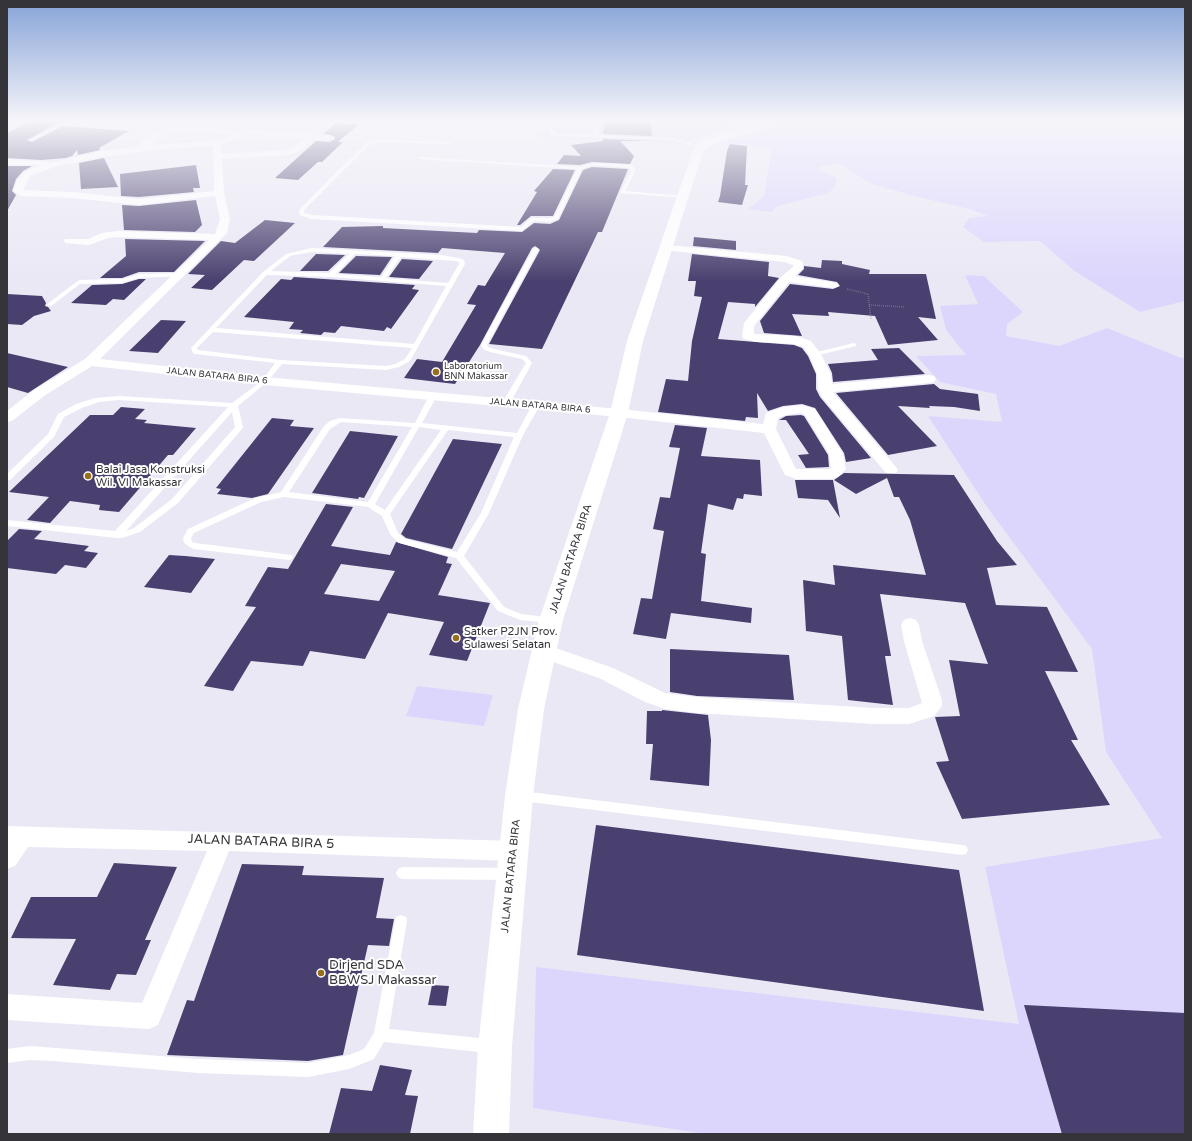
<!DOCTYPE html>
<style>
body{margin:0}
#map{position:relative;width:1192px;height:1141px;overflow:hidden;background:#eae8f5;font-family:"Varela Round",sans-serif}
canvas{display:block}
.frame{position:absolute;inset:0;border:8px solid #343439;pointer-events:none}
</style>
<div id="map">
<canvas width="1192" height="1141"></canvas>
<div class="frame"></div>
</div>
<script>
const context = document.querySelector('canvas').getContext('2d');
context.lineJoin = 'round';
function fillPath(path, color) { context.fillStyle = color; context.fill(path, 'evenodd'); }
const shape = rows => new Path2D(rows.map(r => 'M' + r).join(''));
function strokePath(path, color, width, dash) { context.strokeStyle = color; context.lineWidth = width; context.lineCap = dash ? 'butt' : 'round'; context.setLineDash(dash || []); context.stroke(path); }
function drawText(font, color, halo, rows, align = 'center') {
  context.font = font + ' "Varela Round",sans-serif'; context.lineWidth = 4; context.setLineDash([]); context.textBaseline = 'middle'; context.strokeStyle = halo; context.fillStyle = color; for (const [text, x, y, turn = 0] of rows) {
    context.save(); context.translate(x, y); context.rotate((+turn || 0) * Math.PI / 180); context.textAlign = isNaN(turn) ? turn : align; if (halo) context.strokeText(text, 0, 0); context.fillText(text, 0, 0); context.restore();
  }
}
fillPath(shape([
 [546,121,750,121,686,142,541,139],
 [773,121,1185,121,1185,301,1140,312,1073,270,1040,241,984,242,963,227,969,218,988,216,970,209,918,197,872,184,839,164,822,166,817,169,836,178,836,185,829,193,778,206,771,212,748,209,764,196,772,148,721,142,742,137,773,127,766,123],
 [965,275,984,276,1023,312,1007,324,1006,336,1059,346,1107,328,1181,358,1185,357,1185,1134,706,1134,533,1108,536,967,1019,1024,985,867,1162,838,1106,752,1092,649,987,507,928,416,1002,422,996,394,940,382,916,356,966,355,946,330,940,306,978,304],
 [417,686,493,695,484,726,406,716]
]), '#dcd6fd');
fillPath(shape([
 [30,121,62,121,27,140,32,142,63,126,129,131,99,148,100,150,78,155,77,150,72,156,66,158,41,160,7,158,7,133],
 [604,121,651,121,652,136,603,134],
 [336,123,359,124,338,142,343,142,322,162,318,162,298,180,275,178,316,141,330,142,335,139,335,137,331,135,323,134],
 [603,139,652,141,620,141,634,156,630,164,592,162,580,165,557,164,564,155,581,156,571,145,603,141],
 [730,144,747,146,745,185,748,185,742,205,718,202,720,196,727,151],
 [104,158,118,187,81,189,79,163],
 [196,165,200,188,193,188,194,192,139,197,121,196,120,174],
 [7,166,32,166,23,171,16,179,12,191,16,195,7,211],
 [592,167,628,169,602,232,598,232,542,349,489,344,540,250,535,246,532,248,480,345,455,384,404,378,417,359,442,362,476,305,467,304,478,285,485,286,505,253,442,248,438,253,323,247,342,227,383,226,383,228,477,233,479,230,522,232,534,223,550,224,559,220,583,170],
 [553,169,575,170,553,216,531,216,520,225,517,225,537,192,534,191],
 [196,200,202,225,195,232,124,230,122,205,139,206],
 [265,220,295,223,254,261,244,260,212,290,191,288,205,275,188,274,221,241,235,243],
 [694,237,736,241,736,250,693,246],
 [125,239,205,241,174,272,139,272,122,278,100,278,126,256],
 [316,254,345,255,328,271,300,271],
 [692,254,769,262,768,276,779,278,755,307,755,304,728,302,718,339,794,345,802,348,808,356,816,374,816,389,820,397,871,458,846,462,844,453,815,408,802,404,783,406,768,411,757,393,758,418,746,417,745,421,658,412,666,379,688,381,692,341,702,297,694,296,696,281,688,281],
 [356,256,392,257,380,275,339,273],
 [402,259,433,261,419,279,389,277],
 [822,260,842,261,842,264,870,270,869,274,926,274,936,319,918,317,938,340,888,345,875,316,828,312,829,316,792,314,802,336,764,333,760,321,790,284,833,289,840,286,837,282,798,275,804,269,804,266,821,268],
 [294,277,415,285,412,289,419,290,391,329,387,327,384,331,341,326,335,333,324,332,321,335,300,333,303,330,289,329,294,322,244,317,281,279,291,280],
 [139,279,146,279,124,300,113,299,106,305,71,303,92,285,122,284],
 [7,294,42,296,46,303,45,306,48,307,51,311,34,316,22,325,7,324],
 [161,320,186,321,158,353,129,351],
 [899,348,925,374,833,382,832,373,828,364,878,360,871,349],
 [7,353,68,367,28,393,7,387],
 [934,384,940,389,978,394,980,411,954,407,929,406,930,408,898,406,937,446,888,455,836,393],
 [121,407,145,409,135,419,147,420,144,423,196,428,173,455,168,455,119,512,99,510,100,505,70,501,50,523,27,520,49,497,9,492,90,415,113,415],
 [801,415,804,416,828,455,829,467,806,468,798,455,809,454,786,420,779,420,786,416],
 [272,418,294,420,290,426,314,428,268,494,252,498,217,494,221,489,216,488],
 [675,425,707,428,701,456,760,460,762,496,744,494,743,499,737,498,733,510,708,504,701,553,706,554,701,601,752,608,751,623,671,613,666,639,633,634,641,598,652,599,664,531,653,529,660,497,670,498,680,448,669,447],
 [350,431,398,436,364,498,359,497,358,499,312,493],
 [453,439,502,444,452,549,406,538,401,534],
 [844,473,954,475,997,541,1017,565,987,568,996,605,1047,607,1078,672,1045,671,1078,740,1071,740,1110,805,962,819,936,762,949,761,935,717,960,716,949,660,988,664,965,603,880,594,891,656,885,656,893,705,848,700,842,636,806,631,803,580,835,585,833,565,926,575,910,520,899,497,894,497,887,478,856,494,834,480],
 [795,480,833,480,840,518,828,500,798,498],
 [326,504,353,507,331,546,390,555,396,542,448,557,446,563,452,564,438,595,490,603,467,661,429,655,444,622,388,613,365,659,310,651,303,666,251,661,233,691,204,686,256,607,245,606,268,567,288,569],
 [341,564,395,571,379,601,324,594],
 [19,529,42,531,34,539,89,546,84,551,98,553,86,568,65,565,56,574,7,568,7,541],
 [169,555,185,556,215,559,191,593,144,587],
 [670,649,789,655,794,700,697,696,670,692],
 [662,710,708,715,711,740,709,786,650,780,653,744,646,744,647,711,662,711],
 [596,825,959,870,984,1011,577,955],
 [114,863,177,867,145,940,151,940,136,975,117,974,110,990,53,985,76,939,11,938,31,897,97,897],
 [242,864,304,866,302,875,384,878,376,918,394,919,389,946,368,945,343,1055,308,1061,167,1055,187,1000,194,1001],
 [432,985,449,986,446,1006,428,1005],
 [1024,1005,1185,1013,1185,1134,1062,1134],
 [380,1065,412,1070,405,1095,418,1096,410,1134,329,1134,341,1088,372,1091]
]), '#4a406f');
strokePath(shape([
 [847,289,868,294,871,319],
 [869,305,905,307]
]), '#9897a0', 1.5, [0.5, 1.5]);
fillPath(shape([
 [13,121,18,121,7,126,7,123,13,121],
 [65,121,70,121,32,141,28,140,65,121],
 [76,121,97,121,174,127,172,128,78,122,76,121],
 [562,123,593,123,598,126,597,135,672,138,703,146,701,147,672,140,556,136,550,134,550,126,562,123],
 [562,125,591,125,594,127,593,135,557,134,554,132,554,128,562,125],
 [380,140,449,142,451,143,449,144,380,142,370,144,304,210,304,213,312,215,521,227,531,218,550,218,554,217,577,169,417,159,419,157,580,167,592,163,622,164,633,166,636,170,625,191,684,196,686,197,684,198,620,193,632,170,629,168,592,165,582,169,558,219,550,222,534,221,522,231,312,219,299,215,300,209,367,142,380,140],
 [536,247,539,249,487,345,488,347,494,349,526,356,532,363,510,403,506,405,502,403,526,363,522,359,490,352,483,349,481,345,533,249,536,247],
 [312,248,441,255,459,258,464,260,465,264,410,361,399,367,386,370,282,364,267,382,238,406,243,427,242,429,178,503,140,532,122,538,117,538,7,526,7,520,115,531,228,407,119,400,99,402,82,408,64,417,54,437,10,480,7,480,7,474,48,434,58,414,76,404,95,398,119,396,232,403,263,380,275,363,195,354,193,353,191,348,263,272,286,254,312,248],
 [312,252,349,254,329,273,271,271,290,256,312,252],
 [355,254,395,256,381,277,336,274,355,254],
 [401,257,456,261,459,262,459,264,448,283,386,278,401,257],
 [267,275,331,277,446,286,414,344,216,328,267,275],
 [213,332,412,348,405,359,395,364,386,366,280,360,198,350,197,348,213,332],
 [232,412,235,427,172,499,134,528,126,531,232,412],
 [181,273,184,275,183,276,139,278,122,283,80,284,51,306,46,305,79,280,122,279,139,274,181,273],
 [854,343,856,344,856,346,815,356,812,354,813,353,854,343],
 [430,394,433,394,437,396,422,423,517,433,532,405,535,405,539,407,523,435,489,513,464,556,504,607,521,614,554,618,556,620,554,622,551,623,520,620,498,611,456,558,399,543,390,534,382,516,368,507,284,497,261,502,194,533,191,538,192,542,195,543,292,555,293,557,292,559,289,560,193,549,184,543,183,538,188,529,255,498,281,492,324,426,330,421,340,418,415,423,430,394],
 [341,422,412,427,368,502,289,492,330,429,341,422],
 [419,427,441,430,385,510,375,504,419,427],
 [448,430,514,437,481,513,457,552,405,539,398,533,390,514,448,430],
 [521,791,962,845,966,846,968,850,966,854,962,855,521,801,517,799,515,796,517,793,521,791],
 [402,867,509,868,513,870,515,874,513,878,509,880,402,879,398,877,396,873,398,869,402,867],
 [401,915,406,917,407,921,389,1029,489,1039,494,1041,496,1046,494,1051,489,1053,384,1042,374,1059,349,1069,308,1077,199,1073,53,1061,30,1060,7,1063,7,1049,30,1046,199,1059,308,1063,349,1055,364,1049,374,1033,395,921,396,917,401,915]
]), '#fff');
fillPath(shape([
 [169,125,238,130,242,131,248,130,330,136,334,138,330,140,315,139,301,150,288,155,222,159,224,193,230,219,227,233,100,359,265,377,619,409,763,424,766,413,783,407,802,405,815,409,843,454,846,469,838,477,833,479,796,479,785,475,764,433,619,417,265,385,92,366,44,396,12,421,7,422,7,411,34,390,85,359,209,240,117,237,108,238,89,245,65,243,64,241,65,239,88,239,102,233,117,231,215,234,220,219,215,196,139,205,73,198,21,196,13,191,17,180,24,172,41,165,7,165,7,159,54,162,101,151,138,147,139,144,169,125],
 [174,130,234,134,216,141,149,145,174,130],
 [249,134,305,139,287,150,222,154,221,144,249,134],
 [213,146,214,191,139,199,73,192,23,190,30,176,57,166,101,157,162,149,213,146],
 [801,413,805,415,829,454,831,468,829,469,796,469,776,429,778,418,786,415,801,413],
 [666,245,787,256,802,261,803,263,803,268,795,276,837,283,839,285,837,287,833,288,789,282,754,326,754,334,796,336,811,341,821,354,831,374,832,384,929,375,934,376,936,379,934,382,929,383,833,392,896,467,898,470,896,473,886,473,821,396,818,389,817,374,809,355,803,347,794,344,756,342,744,339,742,336,744,323,782,276,793,267,793,265,785,262,662,250,661,248,666,245],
 [910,618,916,620,919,625,922,641,942,700,942,706,934,716,909,724,874,724,697,713,665,709,645,702,599,678,536,656,534,651,536,646,543,644,550,646,613,668,665,693,697,697,874,708,909,708,922,703,904,641,901,625,904,620,910,618],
 [7,826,514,841,522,844,525,851,522,858,514,861,229,851,158,1025,149,1029,7,1020,7,994,142,1003,207,851,28,847,15,866,7,869,7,826]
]), '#fff');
fillPath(shape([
 [763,121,778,121,777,123,712,144,703,151,643,341,628,413,563,620,544,709,533,796,512,1047,509,1134,473,1134,478,1047,505,796,518,709,539,620,610,413,627,341,693,150,704,140,763,121]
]), '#fff');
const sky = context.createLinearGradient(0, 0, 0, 281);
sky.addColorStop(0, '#86a3d7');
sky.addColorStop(0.43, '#f6f5fa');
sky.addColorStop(1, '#f6f5fa00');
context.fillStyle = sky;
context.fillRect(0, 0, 1192, 281);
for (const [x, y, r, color] of [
 [436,372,4,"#956f19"],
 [88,476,4,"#956f19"],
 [456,638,4,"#956f19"],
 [321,973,4,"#956f19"]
]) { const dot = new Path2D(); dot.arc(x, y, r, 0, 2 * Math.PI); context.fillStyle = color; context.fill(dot); strokePath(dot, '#fff', 1.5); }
drawText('9px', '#343439', '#fff', [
 ["Laboratorium",444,367],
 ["BNN Makassar",444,377]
], 'left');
drawText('9px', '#343439', '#fff', [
 ["JALAN BATARA BIRA 6",217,376,6],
 ["JALAN BATARA BIRA 6",540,406,5]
]);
drawText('11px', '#343439', '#fff', [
 ["Balai Jasa Konstruksi",96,470],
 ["Wil. VI Makassar",96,483],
 ["Satker P2JN Prov.",464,632],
 ["Sulawesi Selatan",464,645]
], 'left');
drawText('11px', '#343439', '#fff', [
 ["JALAN BATARA BIRA",571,559,-72],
 ["JALAN BATARA BIRA",511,876,-84]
]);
drawText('13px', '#343439', '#fff', [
 ["JALAN BATARA BIRA 5",261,842,2]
]);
drawText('13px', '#343439', '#fff', [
 ["Dirjend SDA",329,966],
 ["BBWSJ Makassar",329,981]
], 'left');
</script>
